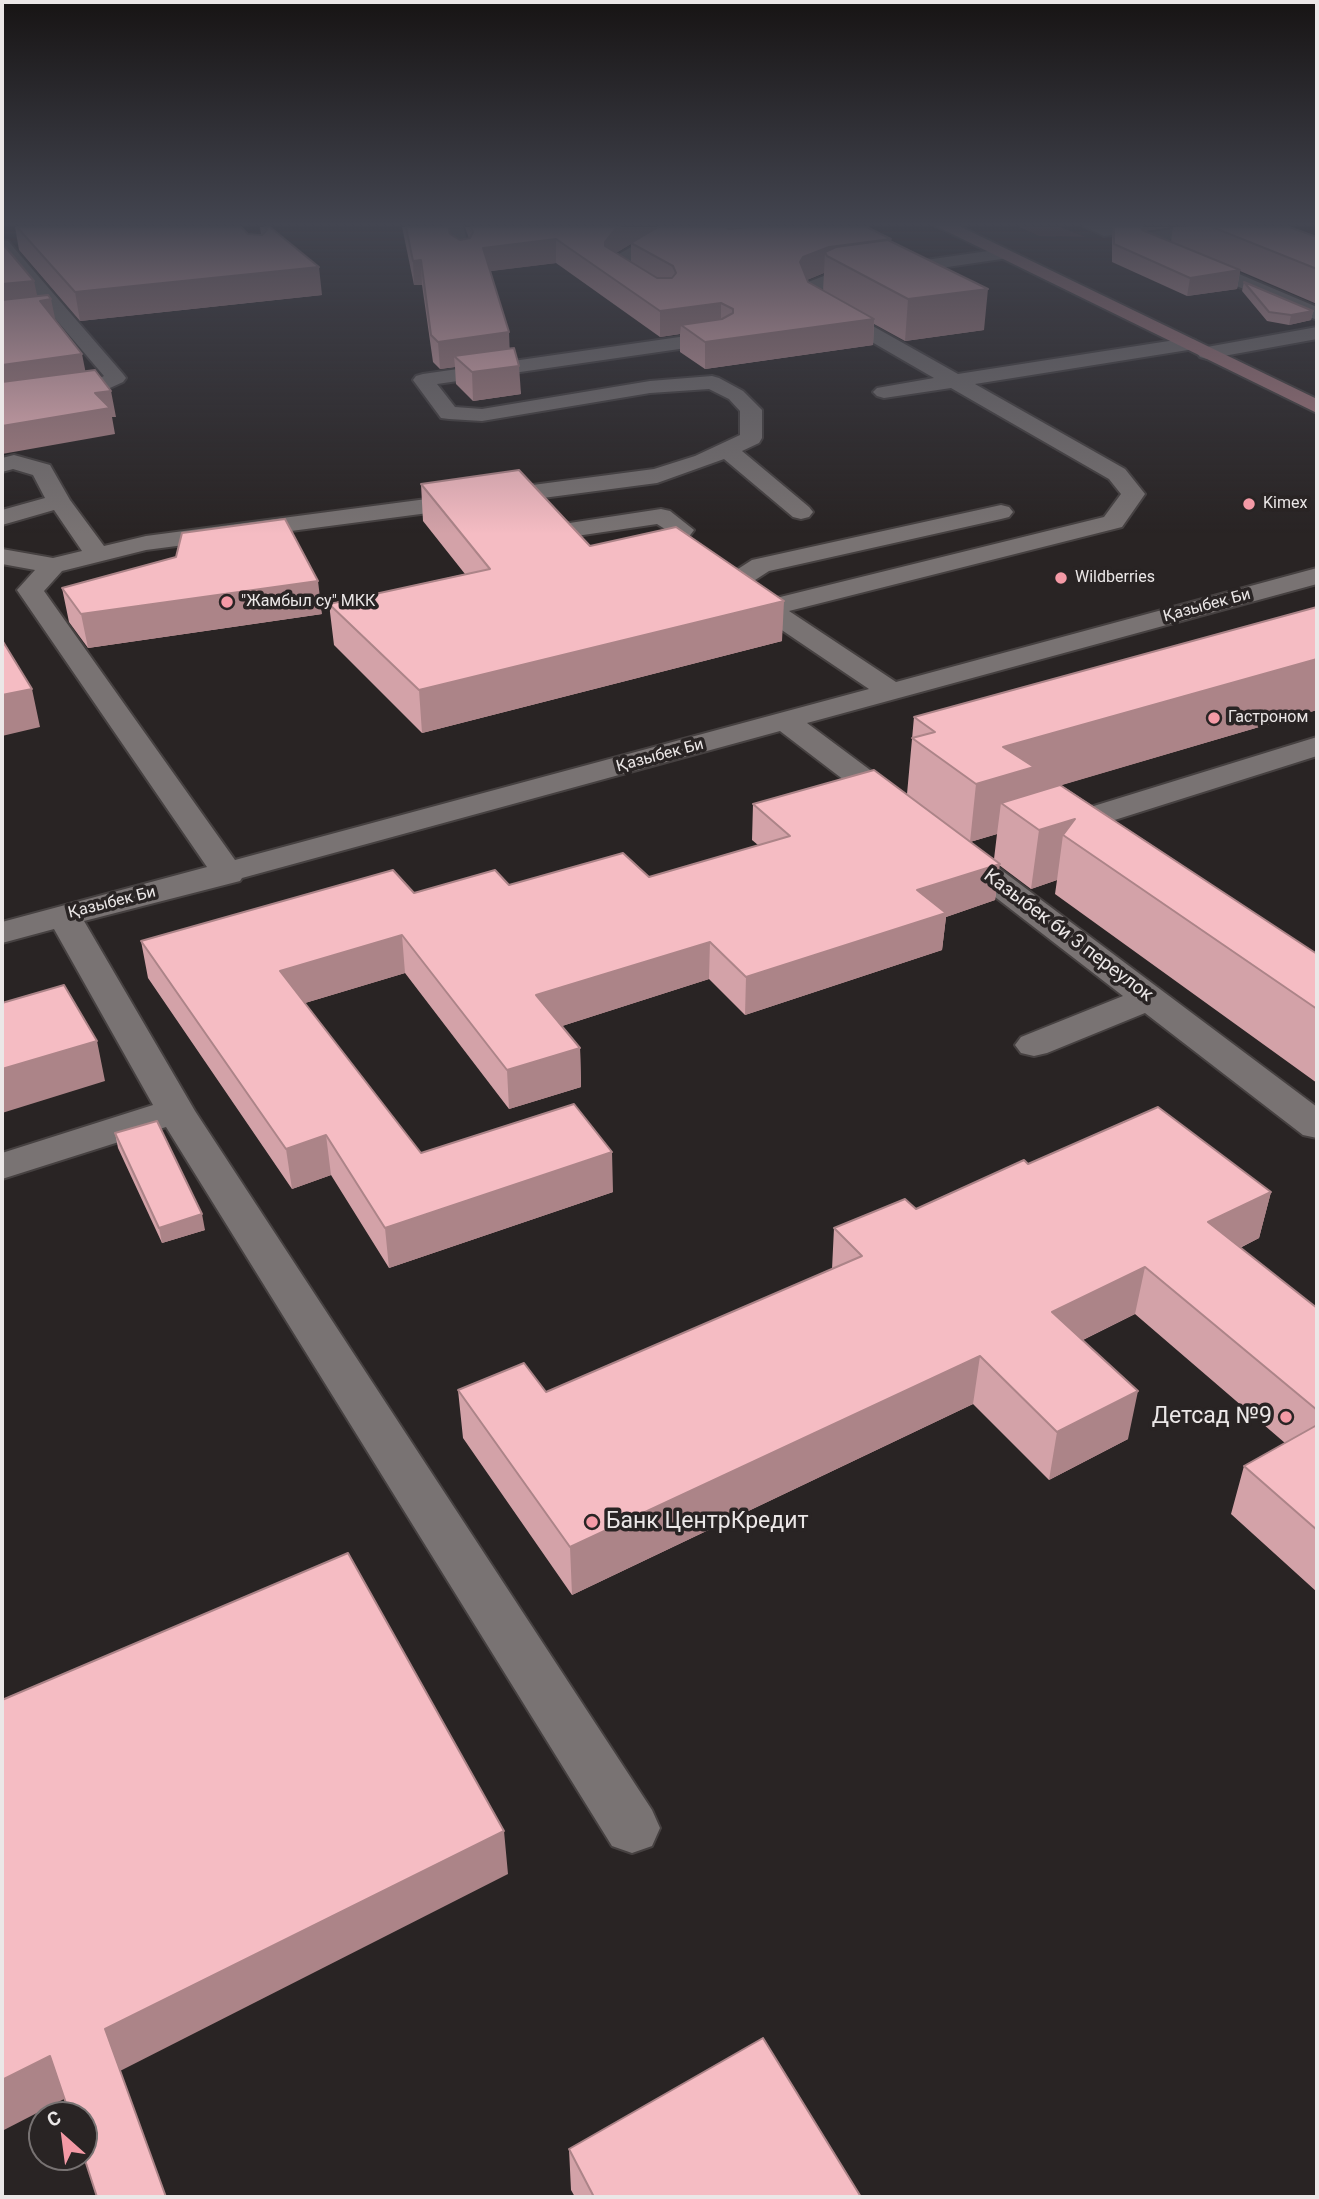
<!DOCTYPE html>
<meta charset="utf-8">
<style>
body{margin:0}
#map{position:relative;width:1319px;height:2199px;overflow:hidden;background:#292424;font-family:Roboto,sans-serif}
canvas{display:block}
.frame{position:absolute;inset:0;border:4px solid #ebe7e7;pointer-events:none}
.north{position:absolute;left:28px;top:2101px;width:70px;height:70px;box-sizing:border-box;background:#292424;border:2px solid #777272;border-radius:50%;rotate:332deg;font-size:19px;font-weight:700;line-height:28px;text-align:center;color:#ebe7e7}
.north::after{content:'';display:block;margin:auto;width:24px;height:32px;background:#f49aa6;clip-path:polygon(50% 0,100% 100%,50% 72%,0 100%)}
</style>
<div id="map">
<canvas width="1319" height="2199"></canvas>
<div class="frame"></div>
<div class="north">С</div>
</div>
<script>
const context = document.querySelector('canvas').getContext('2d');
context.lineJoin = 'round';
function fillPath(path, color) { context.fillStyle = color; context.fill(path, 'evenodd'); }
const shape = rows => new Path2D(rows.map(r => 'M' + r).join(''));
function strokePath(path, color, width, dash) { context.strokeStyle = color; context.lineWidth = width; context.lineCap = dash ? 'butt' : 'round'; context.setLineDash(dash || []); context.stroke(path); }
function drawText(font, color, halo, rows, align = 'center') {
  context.font = font + ' Roboto,sans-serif'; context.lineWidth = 7; context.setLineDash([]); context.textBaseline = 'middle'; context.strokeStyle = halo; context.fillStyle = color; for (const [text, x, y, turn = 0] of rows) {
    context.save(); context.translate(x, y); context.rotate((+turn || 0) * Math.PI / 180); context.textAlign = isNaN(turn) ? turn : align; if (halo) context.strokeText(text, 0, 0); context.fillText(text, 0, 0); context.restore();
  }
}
fillPath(shape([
 [1060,227,1086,237,1039,236,1017,226]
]), '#562930');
const minor = shape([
 [446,226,463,226,472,257,469,261,463,262,454,257,446,226],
 [706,226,754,226,746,231,678,241,654,249,629,263,626,267,657,285,659,289,657,293,643,293,607,268,617,255,642,241,675,231,706,226],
 [1084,226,1141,226,1141,227,1133,232,1104,236,1084,226],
 [1191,226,1238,226,1230,231,1161,241,1317,307,1317,320,1142,246,1137,238,1146,233,1191,226],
 [2,240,8,241,123,374,126,378,123,382,99,393,2,406,2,394,94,381,104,376,2,256,2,240],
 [1002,249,1008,250,1011,254,1008,258,833,284,820,290,823,298,958,374,1188,338,1195,340,1198,344,1195,348,1188,350,975,384,1125,469,1145,494,1122,527,789,611,896,682,1317,568,1317,584,807,723,909,799,914,806,909,813,898,815,887,813,780,731,242,878,240,881,84,921,195,1111,652,1810,660,1828,652,1846,632,1853,612,1846,166,1127,2,1179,2,1153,153,1105,54,929,2,943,2,922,207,867,17,590,35,570,2,564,2,549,53,558,82,551,54,510,2,525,2,510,45,498,33,475,13,469,2,472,2,458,14,455,50,465,70,500,104,546,146,536,654,469,695,456,740,435,740,411,729,399,709,389,650,393,482,421,449,419,441,418,413,380,416,376,423,374,721,331,731,337,721,343,437,384,455,407,482,409,650,381,712,376,719,378,743,391,762,410,762,438,759,443,742,451,809,507,813,512,809,517,801,519,793,517,724,459,657,483,146,550,62,571,44,591,235,860,869,689,758,614,727,586,723,581,727,576,752,560,1001,505,1009,507,1013,512,1009,517,1001,519,769,571,752,582,772,599,1104,517,1121,494,1109,479,951,388,884,398,877,396,873,392,877,388,934,378,808,305,801,288,803,284,829,274,1002,249],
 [1317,327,1317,339,1207,359,1200,357,1197,353,1200,349,1207,347,1317,327],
 [661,509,670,511,694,530,682,546,636,554,627,552,624,547,627,542,665,535,668,531,657,524,563,538,554,536,551,531,554,526,563,524,661,509],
 [1317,737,1317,756,1064,836,1053,839,1042,836,1037,829,1042,822,1317,737],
 [957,842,968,845,1317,1107,1317,1138,1303,1135,1145,1013,1047,1053,1034,1056,1021,1053,1015,1045,1021,1037,1123,996,946,859,941,852,946,845,957,842]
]);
const major = shape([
 [936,226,959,226,1317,399,1317,413,936,226]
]);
strokePath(minor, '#464141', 4);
strokePath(major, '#464141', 4);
fillPath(minor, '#797373');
fillPath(major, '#a77a80');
fillPath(shape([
 [15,227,241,227,248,234,261,235,260,227,270,227,322,295,80,321,19,250],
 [402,227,448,227,450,234,460,240,469,239,465,227,867,227,891,239,890,241,984,330,905,341,874,324,873,345,705,369,680,352,680,334,660,337,556,263,490,271,521,394,473,401,456,384,455,367,440,369,433,362,422,285,414,285],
 [631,244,631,262,616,253],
 [824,273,823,291,808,282,807,280],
 [1113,227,1171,227,1145,231,1171,242,1173,227,1289,227,1317,237,1317,304,1240,271,1237,289,1187,296,1112,262,1112,239],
 [1244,282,1313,311,1311,320,1289,325,1267,321,1242,291],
 [421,484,590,546,782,641,422,733,334,645,329,604,465,574,423,521],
 [62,588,322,614,88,648,69,622],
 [1317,607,1317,710,1061,785,1317,954,1317,1083,1055,894,1057,880,1031,889,999,865,995,900,946,917,942,950,745,1015,709,979,562,1026,580,1048,581,1087,509,1109,405,973,305,1003,421,1153,613,1192,389,1268,331,1175,292,1189,148,978,141,941,414,893,509,885,649,877,758,845,752,840,753,804,907,794,914,717],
 [997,834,994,859,970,842],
 [115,1133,205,1230,162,1243,118,1148],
 [1028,1164,1271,1192,1259,1238,1240,1248,1317,1308,1317,1592,1231,1514,1244,1466,1285,1443,1135,1314,1083,1340,1128,1439,1049,1480,973,1404,572,1595,463,1438,458,1390,546,1392,832,1269,834,1228,916,1209],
 [569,2149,861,2197,575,2197,571,2190]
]), '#d3a2a8');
fillPath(shape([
 [620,227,687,227,631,243,631,244,616,253,605,266,605,242,615,229],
 [719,227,805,227,730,238],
 [1136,227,1171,227,1145,231],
 [556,239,556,263,484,272,483,248],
 [891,239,889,263,825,252,824,273,802,282,800,262,803,257,829,247],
 [421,260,422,285,414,285,413,261],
 [319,267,322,295,80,321,75,292],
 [1240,270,1237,289,1187,296,1190,278],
 [34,281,39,304,2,308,2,284],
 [988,289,984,330,905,341,908,299],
 [51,299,56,323,40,301],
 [721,303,721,328,681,325,680,334,660,337,660,311],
 [1313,311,1311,320,1289,325,1291,315],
 [874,319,873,345,705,369,705,342],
 [509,332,510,359,454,356,455,367,440,369,438,342],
 [82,354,87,379,2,391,2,365],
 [519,366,521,394,473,401,472,372],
 [111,391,116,417,112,417,115,434,2,454,2,426,95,393],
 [318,581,322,614,88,648,81,614],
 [784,601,782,641,422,733,419,690],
 [1317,659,1317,710,1001,803,997,834,970,842,976,784,1003,747],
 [32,689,40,727,2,736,2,695],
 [1075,819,1063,835,1057,880,1031,889,1039,830],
 [1000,864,995,900,946,917,942,950,745,1015,746,977,917,890],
 [402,935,405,973,285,1009,280,971],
 [710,942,709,979,537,1034,536,995],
 [97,1041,105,1081,2,1113,2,1069],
 [580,1048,581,1087,509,1109,507,1070],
 [326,1135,331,1175,292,1189,286,1149],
 [612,1152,613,1192,389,1268,385,1228],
 [1271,1192,1259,1238,1197,1269,1208,1222],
 [202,1214,205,1230,162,1243,159,1228],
 [1145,1267,1135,1314,1044,1359,1052,1312],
 [980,1356,973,1404,572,1595,570,1547],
 [1138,1391,1128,1439,1049,1480,1057,1432],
 [504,1831,508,1874,120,2071,105,2029],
 [50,2056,66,2098,2,2131,2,2080]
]), '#ac8488');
const building = shape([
 [17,227,241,227,248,234,262,235,267,230,265,227,270,227,319,267,75,292,17,227],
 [406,227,448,227,450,234,460,240,470,238,473,232,471,227,620,227,615,229,605,242,605,246,657,278,672,278,676,273,673,266,631,243,658,227,725,227,729,229,750,227,867,227,891,239,829,247,803,257,800,262,808,282,874,319,705,342,681,325,722,319,733,313,733,309,721,303,660,311,556,239,483,248,509,332,438,342,431,335,421,260,413,261,406,227],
 [1114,227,1141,227,1142,230,1240,270,1190,278,1114,244,1114,227],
 [1212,227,1289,227,1317,237,1317,269,1212,227],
 [888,240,988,289,908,299,827,256,825,252,836,247,888,240],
 [2,243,34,281,2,284,2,243],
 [1244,282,1313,311,1291,315,1269,312,1244,282],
 [48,295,51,299,40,301,82,354,2,365,2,300,48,295],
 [514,348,519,366,472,372,454,356,514,348],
 [95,370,111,391,95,393,110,408,2,426,2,382,95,370],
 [519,470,590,546,676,527,784,601,419,690,329,604,490,569,421,484,519,470],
 [285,519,318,581,81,614,62,588,176,557,182,533,285,519],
 [1317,607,1317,659,1003,747,1034,767,976,784,912,738,935,732,914,717,1317,607],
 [2,640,32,689,2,695,2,640],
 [874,770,1000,864,917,890,946,913,746,977,710,942,536,995,580,1048,507,1070,402,935,280,971,421,1153,574,1104,612,1152,385,1228,326,1135,286,1149,141,941,393,870,414,893,495,870,509,885,623,853,649,877,790,836,753,804,874,770],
 [1060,785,1317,954,1317,1009,1063,835,1075,819,1039,830,1001,803,1060,785],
 [64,985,97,1041,2,1069,2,1003,64,985],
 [1158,1107,1271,1192,1208,1222,1317,1308,1317,1410,1145,1267,1052,1312,1138,1391,1057,1432,980,1356,570,1547,458,1390,524,1363,546,1392,862,1256,834,1228,905,1199,916,1209,1024,1160,1028,1164,1158,1107],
 [157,1121,202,1214,159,1228,115,1133,157,1121],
 [1317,1425,1317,1530,1244,1466,1317,1425],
 [348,1553,504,1831,105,2029,166,2197,97,2197,84,2157,84,2115,70,2115,50,2056,2,2080,2,1700,348,1553],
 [763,2038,861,2197,594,2197,569,2149,763,2038]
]);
fillPath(building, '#f5bcc3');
strokePath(building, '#ac8488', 2);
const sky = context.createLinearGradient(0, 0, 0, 534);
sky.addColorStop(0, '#171414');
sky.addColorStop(0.42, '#434550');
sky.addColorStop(1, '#43455000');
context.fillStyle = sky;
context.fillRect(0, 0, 1319, 534);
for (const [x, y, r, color] of [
 [1249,504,7,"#f49aa6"],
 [1061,578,7,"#f49aa6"],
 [227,602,7,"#f49aa6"],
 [1214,718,7,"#f49aa6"],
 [1286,1417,7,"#f49aa6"],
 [592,1522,7,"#f49aa6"]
]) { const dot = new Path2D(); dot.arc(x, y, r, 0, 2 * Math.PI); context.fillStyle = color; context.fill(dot); strokePath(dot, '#292424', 2.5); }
drawText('16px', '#ebe7e7', '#292424', [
 ["Kimex",1263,504],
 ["Wildberries",1075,578],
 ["\"Жамбыл су\" МКК",241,602],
 ["Гастроном",1228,718]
], 'left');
drawText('16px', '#ebe7e7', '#292424', [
 ["Қазыбек Би",1207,606,-15],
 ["Қазыбек Би",660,756,-15],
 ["Қазыбек Би",112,903,-14]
]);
drawText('19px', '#ebe7e7', '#292424', [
 ["Казыбек би 3 переулок",1068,936,37]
]);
drawText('23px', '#ebe7e7', '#292424', [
 ["Детсад №9",1272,1417],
 ["Банк ЦентрКредит",606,1522,"left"]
], 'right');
</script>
